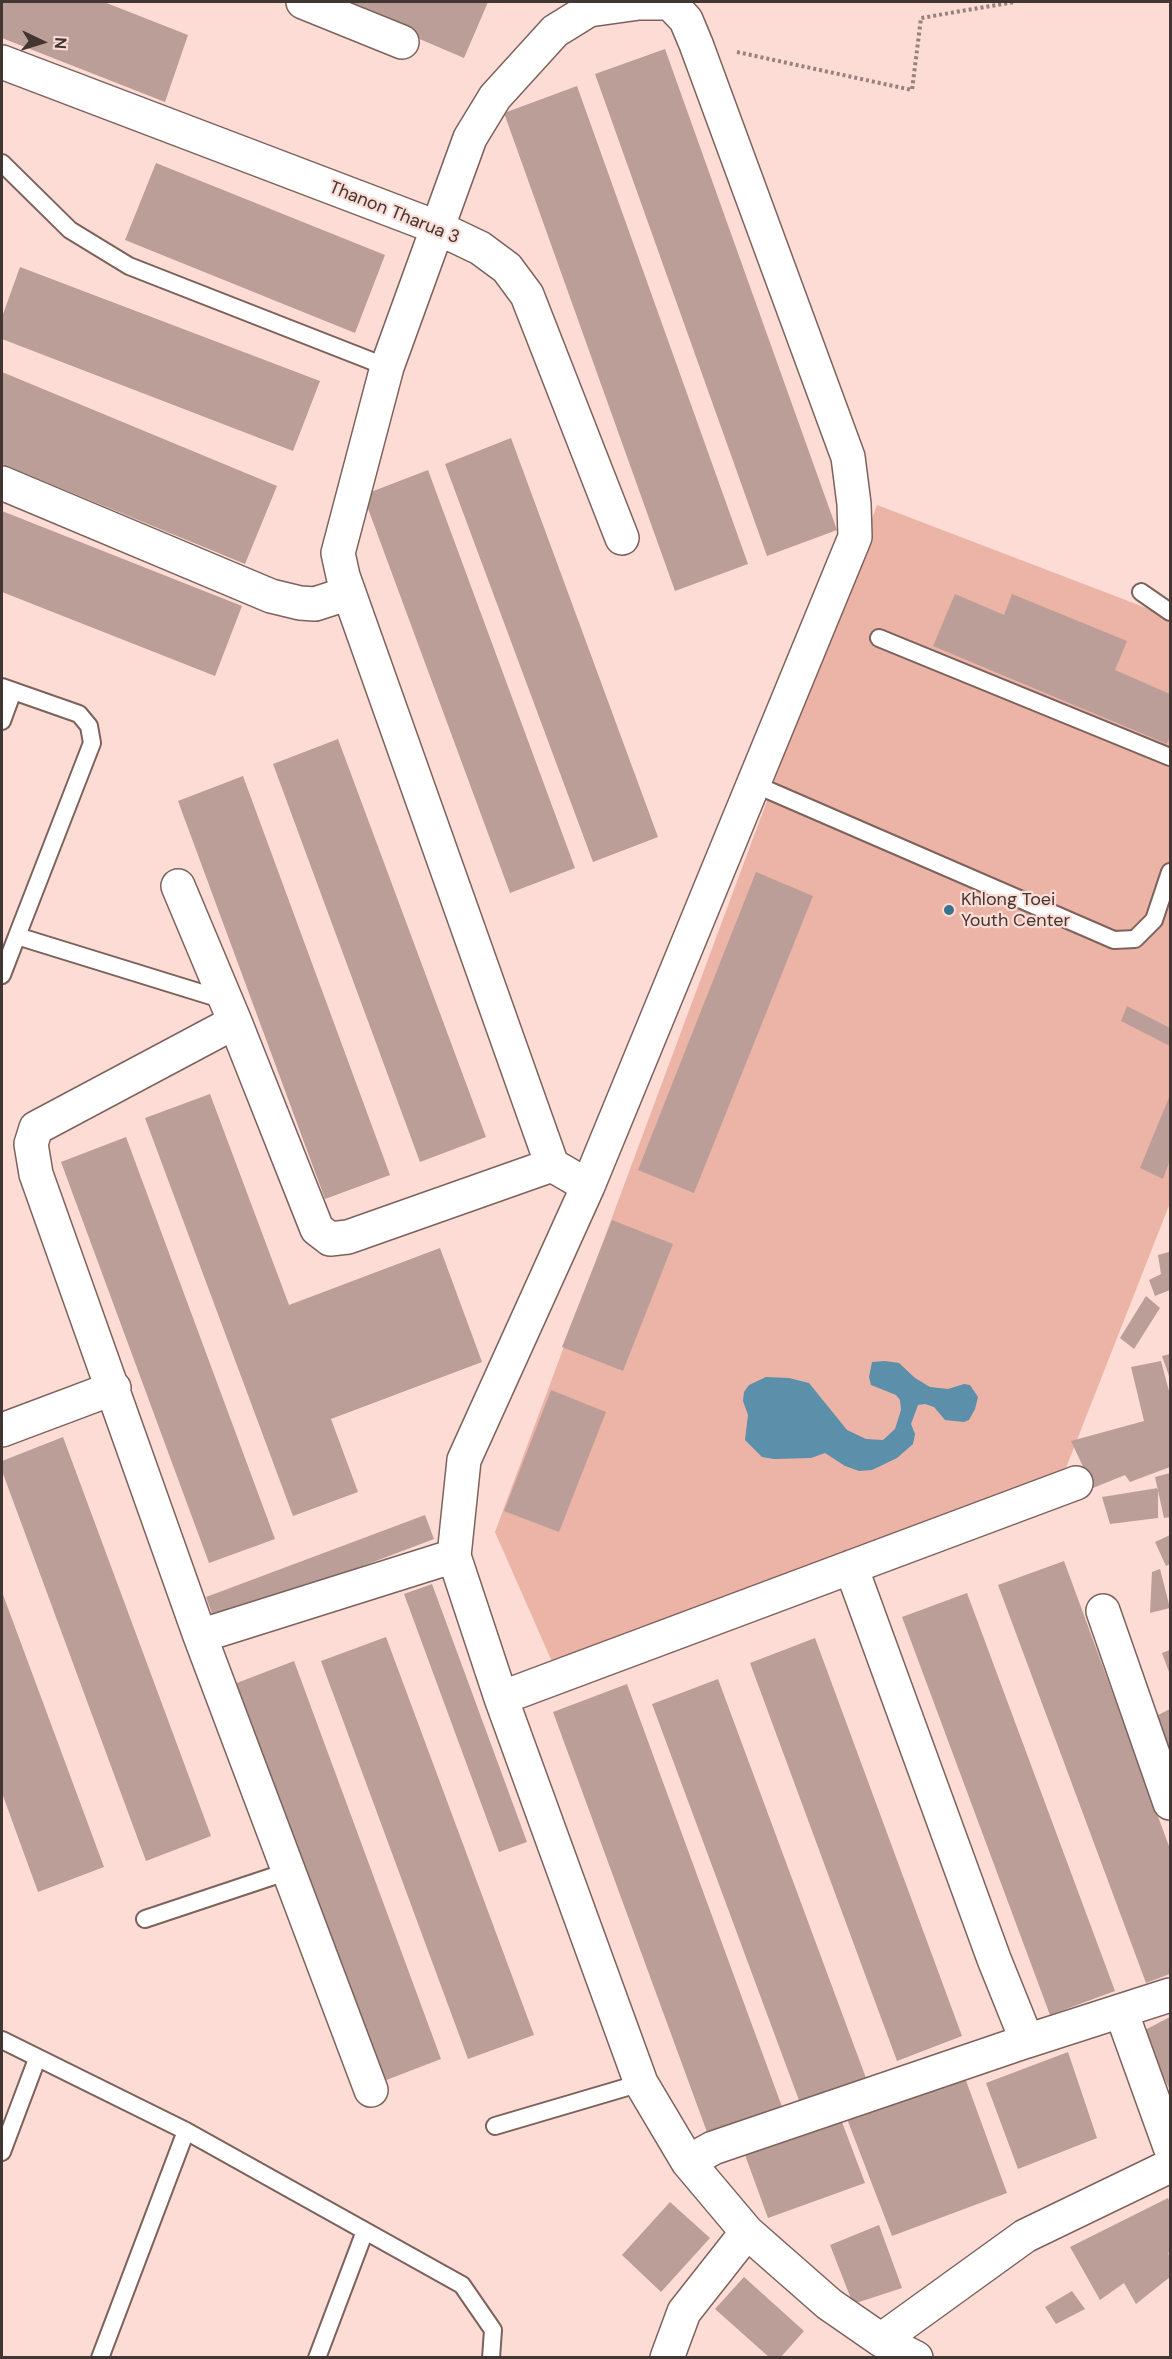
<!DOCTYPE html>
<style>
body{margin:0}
#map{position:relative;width:1172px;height:2359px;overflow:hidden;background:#fcdcd5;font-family:"DM Sans",sans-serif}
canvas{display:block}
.frame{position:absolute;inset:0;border:3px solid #423633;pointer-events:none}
.north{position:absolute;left:12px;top:12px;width:60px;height:60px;-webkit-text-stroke:4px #fcdcd5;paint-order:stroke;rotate:94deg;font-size:16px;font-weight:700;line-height:24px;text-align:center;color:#423633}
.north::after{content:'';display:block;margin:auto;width:21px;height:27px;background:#423633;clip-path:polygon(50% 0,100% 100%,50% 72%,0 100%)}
</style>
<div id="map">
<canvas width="1172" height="2359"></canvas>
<div class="frame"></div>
<div class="north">N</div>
</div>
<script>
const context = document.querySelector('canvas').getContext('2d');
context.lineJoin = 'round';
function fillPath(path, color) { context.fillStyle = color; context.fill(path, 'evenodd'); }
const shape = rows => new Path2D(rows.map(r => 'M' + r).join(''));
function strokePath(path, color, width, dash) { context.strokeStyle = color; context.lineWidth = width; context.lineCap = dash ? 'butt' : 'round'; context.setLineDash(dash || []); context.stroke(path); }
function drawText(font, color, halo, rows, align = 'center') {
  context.font = font + ' "DM Sans",sans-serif'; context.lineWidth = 4.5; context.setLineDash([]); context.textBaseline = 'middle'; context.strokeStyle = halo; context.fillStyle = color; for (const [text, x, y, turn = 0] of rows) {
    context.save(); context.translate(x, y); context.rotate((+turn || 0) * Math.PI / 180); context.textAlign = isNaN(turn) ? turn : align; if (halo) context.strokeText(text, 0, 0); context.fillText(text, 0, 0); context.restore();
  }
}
fillPath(shape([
 [877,505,1170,617,1170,1203,1064,1473,553,1664,495,1532]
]), '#ecb3a7');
fillPath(shape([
 [885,1361,899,1363,915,1378,930,1387,948,1389,964,1384,970,1385,978,1397,975,1409,969,1420,964,1422,945,1420,934,1407,925,1404,918,1405,911,1424,915,1434,913,1444,897,1458,872,1470,859,1471,845,1466,825,1453,811,1458,774,1459,762,1457,745,1440,748,1415,743,1401,744,1392,749,1385,766,1377,789,1378,809,1383,847,1430,866,1439,883,1440,895,1429,901,1410,900,1400,896,1395,871,1385,869,1377,872,1362]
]), '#5b8faa');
fillPath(shape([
 [2,2,104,2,188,35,165,102,2,38],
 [333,2,488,2,464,58],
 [665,49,837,530,767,556,595,74],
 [577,86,748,564,675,591,504,113],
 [156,163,385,255,355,333,125,240],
 [20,267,320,381,293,451,2,339,2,317],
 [2,372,277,486,245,564,2,464],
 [511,438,658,837,593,862,445,464],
 [428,470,575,868,510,893,363,495],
 [2,511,242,606,215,676,2,592],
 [955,594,1004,615,1012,594,1127,641,1115,670,1170,694,1170,735,1167,744,933,646],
 [338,739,486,1137,420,1162,273,764],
 [243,776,390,1175,325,1199,178,801],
 [756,872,813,896,694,1193,638,1170],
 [1127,1006,1170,1028,1170,1046,1121,1021],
 [210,1094,289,1305,440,1248,482,1362,331,1419,358,1492,293,1516,145,1118],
 [1170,1095,1170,1160,1163,1179,1140,1168],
 [126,1137,275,1539,209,1563,61,1162],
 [612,1220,673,1244,623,1371,562,1347],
 [1169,1252,1170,1290,1155,1296,1149,1280,1161,1274,1158,1255],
 [1146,1296,1160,1308,1134,1349,1120,1338],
 [1170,1354,1170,1379,1162,1356],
 [1161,1361,1170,1395,1170,1467,1130,1482,1125,1475,1093,1488,1071,1441,1144,1421,1131,1367],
 [551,1390,606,1412,559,1532,504,1511],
 [63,1437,211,1836,146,1861,2,1471,2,1461],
 [1170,1473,1170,1517,1164,1518,1155,1477],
 [1158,1488,1158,1518,1110,1524,1102,1497],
 [425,1515,434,1539,215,1622,206,1597],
 [1170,1535,1170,1564,1166,1566,1155,1542],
 [1064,1561,1170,1849,1170,1974,1146,1983,998,1585],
 [1160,1569,1170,1608,1150,1613,1152,1572],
 [432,1584,527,1842,499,1852,404,1594],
 [2,1592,104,1867,38,1892,2,1793],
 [967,1593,1115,1991,1050,2015,902,1617],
 [386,1637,534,2035,468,2059,321,1661],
 [815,1638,962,2036,897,2061,750,1663],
 [1170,1650,1170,1672,1169,1672,1162,1653],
 [294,1661,441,2059,376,2084,229,1686],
 [718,1679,866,2078,800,2103,652,1704],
 [627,1684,785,2115,711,2143,553,1712],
 [1170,1709,1170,1751,1156,1716],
 [1170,2017,1170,2090,1141,2032],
 [1068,2052,1097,2138,1018,2169,986,2083],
 [964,2075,1007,2193,892,2236,847,2119],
 [842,2122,865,2183,768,2218,745,2155],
 [1168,2198,1170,2202,1170,2252,1168,2253,1170,2257,1170,2277,1136,2304,1124,2283,1100,2300,1070,2247],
 [670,2202,710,2238,661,2292,622,2255],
 [879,2225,902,2288,853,2304,830,2245],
 [744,2277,804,2331,780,2358,770,2358,715,2309],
 [1072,2291,1085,2309,1056,2324,1045,2307]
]), '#bc9e98');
const service = shape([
 [2,163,70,230,129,266,387,367],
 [1141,592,1170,612],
 [879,638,1170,757],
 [2,687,79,714,89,726,92,743,17,936,224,1000],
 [2,721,13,691],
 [754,784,1114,940,1135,939,1154,920,1170,872],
 [2,975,17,936],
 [145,1919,289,1871],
 [2,2040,186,2131,462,2285,493,2330,491,2358],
 [495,2126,641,2083],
 [2,2152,37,2059],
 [100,2358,186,2131],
 [317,2358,365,2231]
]);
const minor = shape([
 [303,2,402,42],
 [2,62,436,227,480,248,507,268,527,295,622,538],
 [2,483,271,596,300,603,315,604,349,593],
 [178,886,235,1022,317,1229,330,1239,348,1237,552,1165],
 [588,1186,552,1165,343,576,338,553,387,367,470,138,495,97,555,31,589,10,639,3,670,3,686,20,696,44,848,457,854,504,855,537,588,1186,464,1460,454,1556,501,1698,641,2083,688,2162,747,2232,829,2304,881,2340,1025,2236,1170,2166],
 [2,1430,114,1388],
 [851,1567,994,1959,1027,2041,1170,1995],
 [1103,1611,1170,1803],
 [200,1636,36,1174,31,1144,36,1128,235,1022],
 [501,1698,1076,1483],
 [1121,2011,1170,2147],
 [371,2090,200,1636,454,1556],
 [688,2162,713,2148,1027,2041],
 [881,2340,916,2358],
 [667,2358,684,2312,747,2232]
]);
strokePath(service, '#7d625c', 20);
strokePath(minor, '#7d625c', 36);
strokePath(shape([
 [737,52,912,90,921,18,1014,2]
]), '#97827d', 4, [3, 3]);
strokePath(service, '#fff', 16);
strokePath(minor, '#fff', 33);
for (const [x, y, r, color] of [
 [949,910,6,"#3b728d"]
]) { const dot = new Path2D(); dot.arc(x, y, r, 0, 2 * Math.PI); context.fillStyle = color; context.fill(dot); strokePath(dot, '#fcdcd5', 2); }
drawText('18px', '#423633', '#fcdcd5', [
 ["Thanon Tharua 3",394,213,22]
]);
drawText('18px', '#423633', '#fcdcd5', [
 ["Khlong Toei",961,900],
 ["Youth Center",961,921]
], 'left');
</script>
